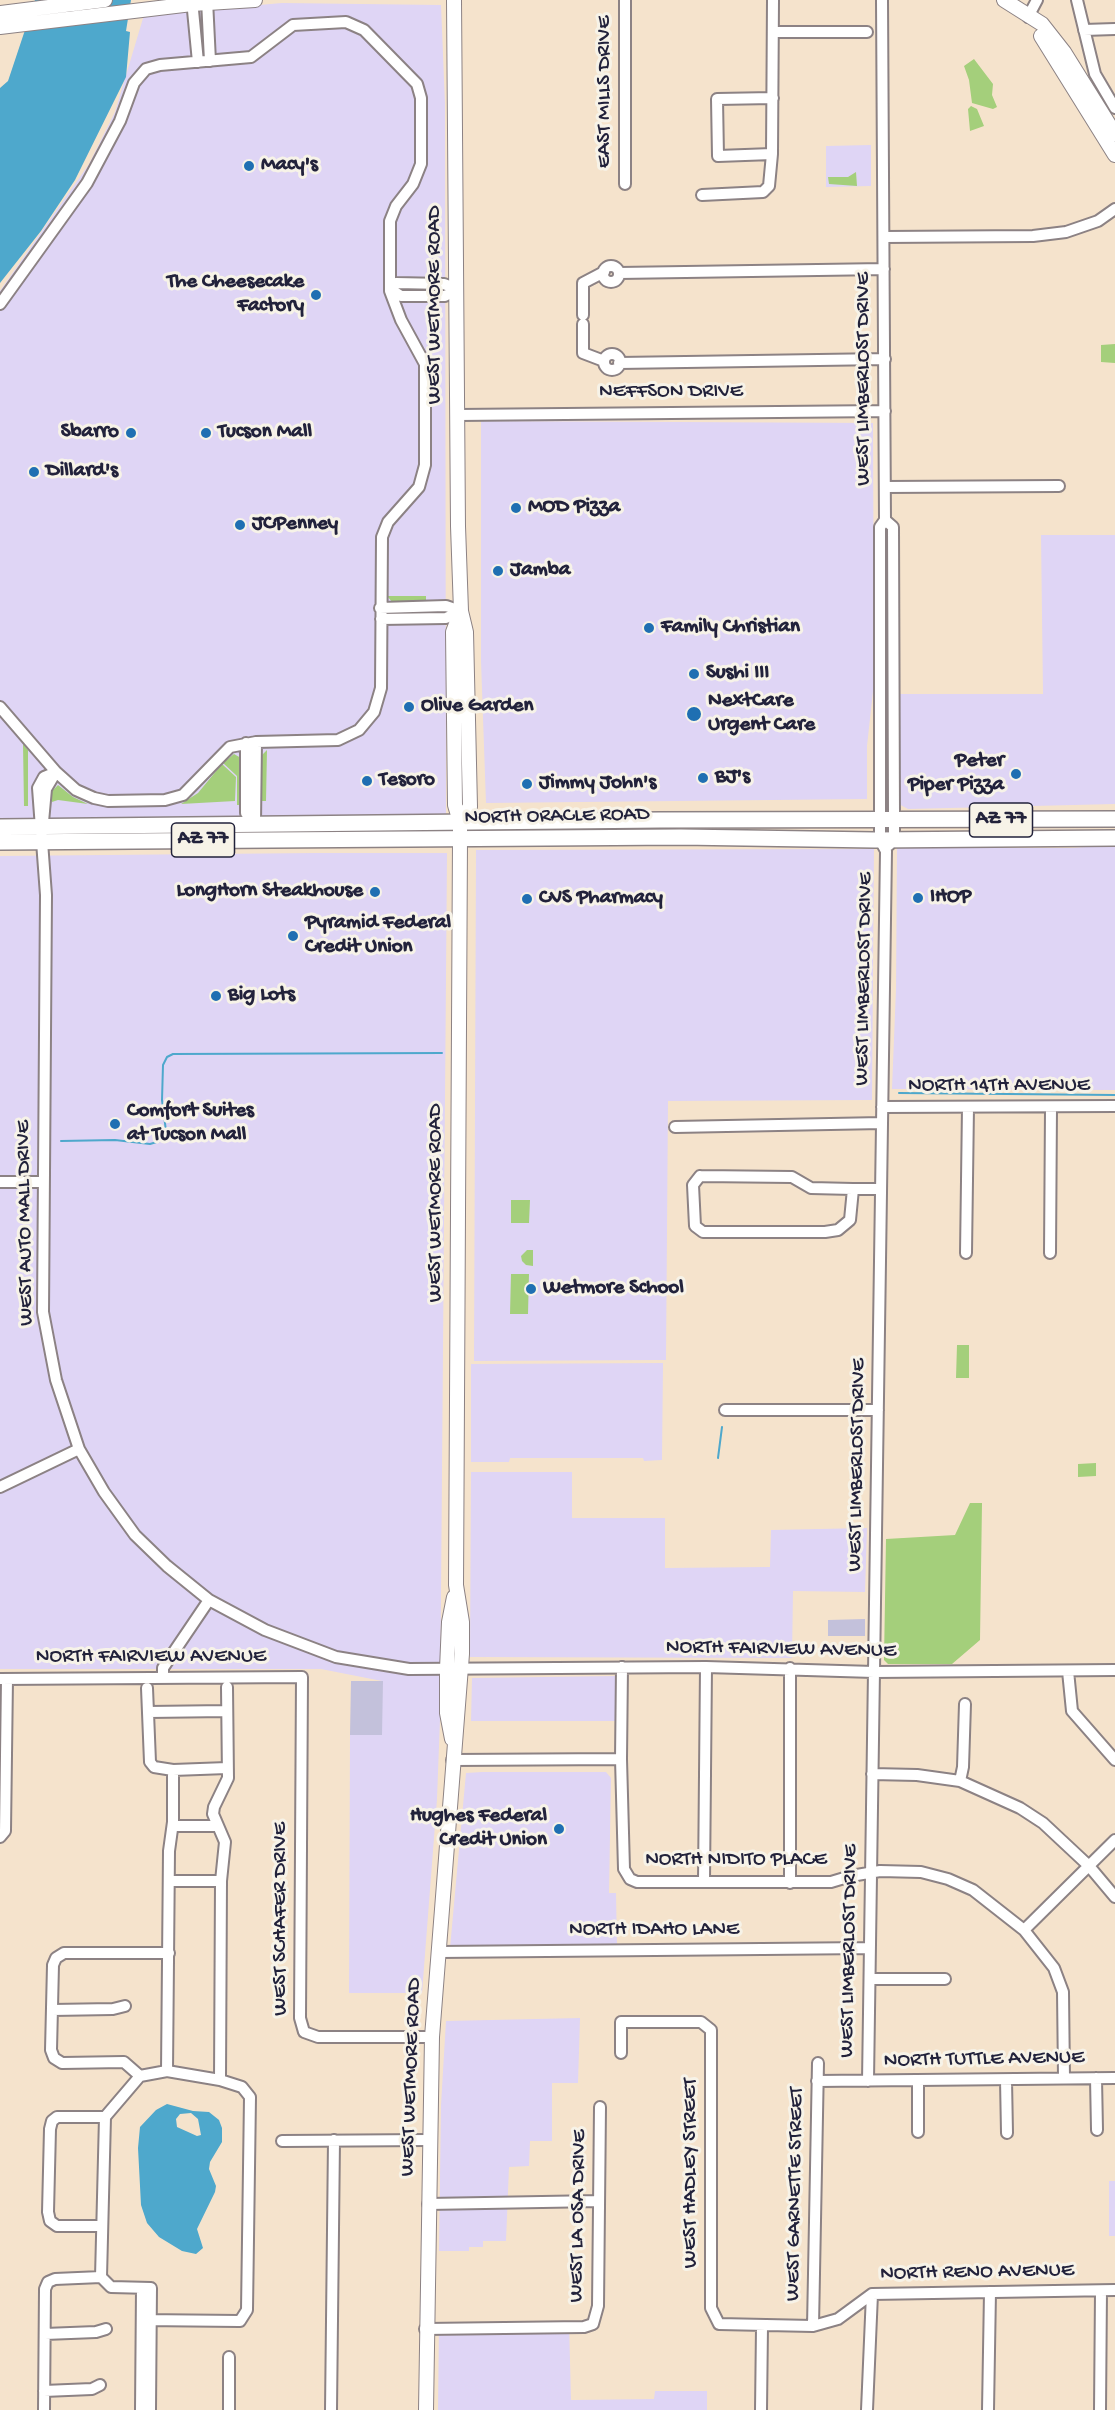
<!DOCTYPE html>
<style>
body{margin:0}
canvas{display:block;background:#f5e3cc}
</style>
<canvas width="1115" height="2410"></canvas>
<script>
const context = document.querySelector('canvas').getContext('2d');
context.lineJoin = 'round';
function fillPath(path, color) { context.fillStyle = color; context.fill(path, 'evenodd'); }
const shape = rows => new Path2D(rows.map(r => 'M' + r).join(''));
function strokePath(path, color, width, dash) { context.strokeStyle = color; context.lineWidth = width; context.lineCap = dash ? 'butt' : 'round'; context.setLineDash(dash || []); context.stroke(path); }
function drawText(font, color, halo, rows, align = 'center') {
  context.font = font + ' "Gochi Hand",sans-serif'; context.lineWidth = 6; context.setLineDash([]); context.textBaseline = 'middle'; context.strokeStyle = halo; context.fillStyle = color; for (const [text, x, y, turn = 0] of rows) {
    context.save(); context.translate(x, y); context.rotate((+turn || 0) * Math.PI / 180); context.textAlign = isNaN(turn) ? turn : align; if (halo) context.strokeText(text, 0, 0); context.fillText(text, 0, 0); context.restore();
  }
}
fillPath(shape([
 [282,3,441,5,445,104,446,816,0,819,0,291,89,164,115,112,144,15],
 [871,145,871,186,826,187,826,146],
 [481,421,873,423,874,682,867,746,867,799,486,803,481,661],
 [1041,535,1115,535,1115,804,908,809,897,803,897,694,1043,694],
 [1115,845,1115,1090,892,1089,896,989,897,848,1071,848],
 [874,849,872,1100,668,1101,666,1360,474,1361,476,850],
 [316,853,447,853,440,1719,437,1799,422,1993,349,1993,350,1735,382,1735,382,1681,321,1669,0,1669,0,856],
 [663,1363,662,1460,644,1461,643,1458,510,1458,509,1462,471,1462,471,1364],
 [471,1472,572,1472,572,1518,665,1518,665,1568,770,1567,771,1530,867,1528,865,1592,793,1591,792,1658,470,1657],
 [618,1676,618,1721,471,1721,472,1678],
 [482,1772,606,1772,611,1778,609,1893,616,1893,617,1945,450,1948,466,1773],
 [580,2018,578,2083,552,2083,552,2141,530,2141,529,2166,509,2167,506,2241,483,2241,483,2247,469,2247,469,2251,439,2251,441,2105,446,2021],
 [1109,2181,1115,2181,1115,2236,1109,2236],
 [569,2322,571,2400,654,2399,655,2391,707,2391,707,2410,438,2410,439,2324]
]), '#dfd5f5');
fillPath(shape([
 [865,1619,865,1636,828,1636,828,1620],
 [351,1681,383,1681,382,1735,350,1735]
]), '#c3c1db');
fillPath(shape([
 [974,59,993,84,992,95,997,107,993,109,972,103,969,80,964,66],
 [971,106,977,109,984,126,970,131,968,109],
 [856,172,857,186,829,184,828,177,848,177],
 [1115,344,1115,363,1101,362,1101,345],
 [387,596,426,596,426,603,393,603],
 [23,744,28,750,28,806,24,806],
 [267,750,266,801,262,801,261,756],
 [234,754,241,758,241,805,237,805,237,776,223,763],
 [222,764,236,777,235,801,181,804,198,793],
 [58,785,73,797,88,804,58,800,52,802,52,791],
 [511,1200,530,1200,529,1223,511,1223],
 [527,1250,533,1250,533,1266,526,1265,522,1261,521,1256],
 [511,1274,529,1274,528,1314,510,1314],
 [957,1345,969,1345,969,1378,956,1378],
 [1096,1463,1096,1476,1078,1477,1078,1464],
 [970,1503,982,1503,980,1640,952,1664,888,1664,884,1660,886,1539,955,1535]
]), '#a4cf7b');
fillPath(shape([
 [35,0,131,0,126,31,130,32,126,77,75,180,41,231,0,283,0,88,8,81],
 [167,2104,193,2111,209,2112,219,2120,222,2128,222,2142,210,2162,209,2169,216,2186,215,2192,197,2229,203,2248,196,2254,182,2251,159,2237,147,2223,141,2205,138,2148,140,2127,156,2110],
 [191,2113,198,2119,201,2135,197,2136,177,2127,176,2119,180,2114]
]), '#4ea8cc');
strokePath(shape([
 [899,1093,1115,1095],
 [61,1141,115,1140,150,1144,160,1141,166,1131,162,1100,163,1065,167,1057,173,1054,442,1053],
 [718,1458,722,1427]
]), '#4ea8cc', 2);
const minor = shape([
 [192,0,198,62],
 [207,0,210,61],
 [625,0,625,184],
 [1077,0,1095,74,1115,108],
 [1028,17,1037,0],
 [1084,30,1115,29],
 [773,32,867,32],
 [772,154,718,156,717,99,773,98],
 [702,195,763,192,769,186,772,154,773,0],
 [884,237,1033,236,1066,232,1098,221,1115,209],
 '603 274a8 8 0 1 1 16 0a8 8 0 1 1-16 0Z',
 [619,273,884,269],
 [396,283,444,284,457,289,445,296,401,296,390,289,396,283],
 [0,304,87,183,120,121,134,83,146,69,160,65,251,57,293,25,346,22,364,30,417,84,421,98,421,164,413,184,396,206,390,221,390,291,401,320,425,364,425,465,419,487,388,522,382,537,381,688,374,712,359,730,338,740,256,742,230,747,183,795,165,800,108,801,94,798,76,790,56,772,0,707],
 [583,315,583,283,604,272],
 [583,324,583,353,604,361],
 '604 362a8 8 0 1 1 16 0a8 8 0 1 1-16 0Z',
 [619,363,885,359],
 [458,415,885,411],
 [885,487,1059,486],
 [885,520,893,527,894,814,894,839,889,845],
 [380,608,446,606,461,611],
 [381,619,446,618,461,611],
 [246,743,246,813,255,824],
 [56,772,44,777,38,788,46,895,43,1312,56,1380,79,1449,104,1492,135,1535,167,1566,209,1600,265,1630,336,1657,409,1669,706,1667,874,1672,1115,1670],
 [43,822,46,789,56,772],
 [255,823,256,742],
 [882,1107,1115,1106],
 [675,1127,882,1123],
 [700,1176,792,1177,811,1188,853,1189,850,1220,838,1230,825,1232,703,1232,695,1226,693,1185,700,1176],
 [0,1182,43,1182],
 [853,1189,881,1189],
 [966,1253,968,1107],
 [1050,1253,1051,1108],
 [725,1410,878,1410],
 [0,1487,79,1449],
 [622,1667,621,1759,624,1869,630,1879,637,1882,831,1882,851,1876,880,1871,921,1872,948,1879,973,1890,1024,1930,1054,1968,1063,1992,1064,2078],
 [1068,1671,1072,1711,1115,1760],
 [163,1677,163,1668,209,1600],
 [0,1679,302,1677,300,2018,304,2032,318,2037,432,2037],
 [147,1688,150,1762,154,1767,173,1770,173,1822,169,1851,167,2071],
 [148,1712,227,1711],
 [452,1760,621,1759],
 [173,1770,227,1768],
 [872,1774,917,1775,960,1781,1020,1808,1043,1823,1089,1866,1115,1897],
 [960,1781,963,1767,965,1704],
 [173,1826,217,1826],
 [0,1837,5,1831,7,1679],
 [170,1881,221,1881],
 [704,1881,706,1667],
 [790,1883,790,1668],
 [1024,1930,1115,1840],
 [439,1952,870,1948],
 [870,1979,945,1979],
 [52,2010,113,2009,125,2006],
 [621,2053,621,2022,701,2022,711,2030,711,2308,719,2324,813,2326,838,2319,872,2294,1115,2290],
 [1096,2078,1097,2130],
 [220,2080,221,1881,225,1842,213,1814,214,1807,228,1778,227,1687],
 [1006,2080,1007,2133],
 [817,2081,1115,2078],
 [868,2081,886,851,880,840,880,527,885,520,882,0],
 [918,2081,918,2132],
 [282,2141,429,2140],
 [428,2204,599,2201],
 [101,2226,57,2226,50,2221,48,2212,50,2129,52,2121,57,2117,105,2117],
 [101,2277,105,2117,140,2076],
 [142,2320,240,2321,247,2310,250,2097,242,2087,220,2080,167,2071,140,2076,124,2062,62,2063,54,2058,51,2050,53,1965,56,1958,64,1953,169,1953],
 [593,2324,598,2306,600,2107],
 [813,2326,818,2063],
 [425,2329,584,2327,593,2324],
 [45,2334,96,2332,106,2329],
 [44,2391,92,2389,100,2385],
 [44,2410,45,2289,48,2282,55,2279,101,2277,111,2287,151,2288,150,2410],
 [141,2410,142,2288],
 [229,2410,229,2357],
 [331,2410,334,2140],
 [761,2410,762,2327],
 [867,2410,872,2294],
 [988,2410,990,2292],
 [1100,2410,1101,2291]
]);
const major = shape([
 [454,0,458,526,461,611,466,632,470,807,460,822],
 [1004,0,1042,24,1064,52,1115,134],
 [0,13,105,0],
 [0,27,192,4,255,0],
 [1041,36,1115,155],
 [452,1739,447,1713,447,1669,449,1622,454,1597],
 [426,2410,432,2037,462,1654,462,1622,456,1585,460,839,460,822,455,805,453,632,461,611]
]);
const highway = shape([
 [0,827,660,820,1115,819],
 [0,842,681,837,875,840,1115,838]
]);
strokePath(minor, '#8c8284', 14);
strokePath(major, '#8c8284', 16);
strokePath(highway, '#8c8284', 18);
strokePath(minor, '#fff', 10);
strokePath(major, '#fff', 14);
strokePath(highway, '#fff', 15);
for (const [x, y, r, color] of [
 [249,166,6,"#1f6fb2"],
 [316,295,6,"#1f6fb2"],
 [131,433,6,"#1f6fb2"],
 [206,433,6,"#1f6fb2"],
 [34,472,6,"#1f6fb2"],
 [516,508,6,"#1f6fb2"],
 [240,525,6,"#1f6fb2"],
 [498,571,6,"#1f6fb2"],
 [649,628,6,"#1f6fb2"],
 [694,674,6,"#1f6fb2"],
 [409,707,6,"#1f6fb2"],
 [694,714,8,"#1f6fb2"],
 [1016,774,6,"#1f6fb2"],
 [703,778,6,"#1f6fb2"],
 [367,781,6,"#1f6fb2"],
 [527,784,6,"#1f6fb2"],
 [375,892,6,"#1f6fb2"],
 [918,898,6,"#1f6fb2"],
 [527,899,6,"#1f6fb2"],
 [293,936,6,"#1f6fb2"],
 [216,996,6,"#1f6fb2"],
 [115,1124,6,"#1f6fb2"],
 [531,1289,6,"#1f6fb2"],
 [559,1829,6,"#1f6fb2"]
]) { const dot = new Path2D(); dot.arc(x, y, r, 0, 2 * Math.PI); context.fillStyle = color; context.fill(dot); strokePath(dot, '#f7f3e8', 2); }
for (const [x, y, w] of [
 [1001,820,63],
 [203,840,63]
]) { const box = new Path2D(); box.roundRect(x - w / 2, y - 17, w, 34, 4.5); context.fillStyle = '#f7f3e8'; context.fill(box); strokePath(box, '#22223b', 1.5); }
drawText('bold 20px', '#22223b', null, [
 ["AZ 77",1001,820],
 ["AZ 77",203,840]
]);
drawText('21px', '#22223b', '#f7f3e8', [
 ["EAST MILLS DRIVE",606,92,-90],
 ["WEST WETMORE ROAD",436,305,-90],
 ["WEST LIMBERLOST DRIVE",865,379,-90],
 ["NEFFSON DRIVE",671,393],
 ["NORTH ORACLE ROAD",557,817,-1],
 ["WEST LIMBERLOST DRIVE",865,979,-89],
 ["NORTH 14TH AVENUE",999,1087],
 ["WEST WETMORE ROAD",437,1203,-90],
 ["WEST AUTO MALL DRIVE",26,1223,-91],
 ["WEST LIMBERLOST DRIVE",858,1465,-89],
 ["NORTH FAIRVIEW AVENUE",781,1650,1],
 ["NORTH FAIRVIEW AVENUE",151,1658],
 ["NORTH NIDITO PLACE",736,1861],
 ["WEST SCHAFER DRIVE",282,1919,-90],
 ["NORTH IDAHO LANE",654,1931],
 ["WEST LIMBERLOST DRIVE",850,1951,-89],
 ["NORTH TUTTLE AVENUE",984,2060,-1],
 ["WEST WETMORE ROAD",412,2077,-88],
 ["WEST HADLEY STREET",692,2173,-90],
 ["WEST GARNETTE STREET",796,2194,-89],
 ["WEST LA OSA DRIVE",579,2216,-89],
 ["NORTH RENO AVENUE",977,2273,-1]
]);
drawText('bold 21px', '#22223b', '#f7f3e8', [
 ["Macy's",261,166],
 ["The Cheesecake",304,283,"right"],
 ["Factory",304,307,"right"],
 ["Sbarro",119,433,"right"],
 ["Tucson Mall",218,433],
 ["Dillard's",46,472],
 ["MOD Pizza",528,508],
 ["JCPenney",252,525],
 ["Jamba",510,571],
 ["Family Christian",661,628],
 ["Sushi III",706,674],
 ["NextCare",708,702],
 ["Urgent Care",708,726],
 ["Olive Garden",421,707],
 ["Peter",1004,762,"right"],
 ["Piper Pizza",1004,786,"right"],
 ["BJ's",715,778],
 ["Tesoro",379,781],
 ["Jimmy John's",539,784],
 ["LongHorn Steakhouse",363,892,"right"],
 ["IHOP",930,898],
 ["CVS Pharmacy",539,899],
 ["Pyramid Federal",305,924],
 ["Credit Union",305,948],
 ["Big Lots",228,996],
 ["Comfort Suites",127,1112],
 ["at Tucson Mall",127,1136],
 ["Wetmore School",543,1289],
 ["Hughes Federal",547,1817,"right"],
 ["Credit Union",547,1841,"right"]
], 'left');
</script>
